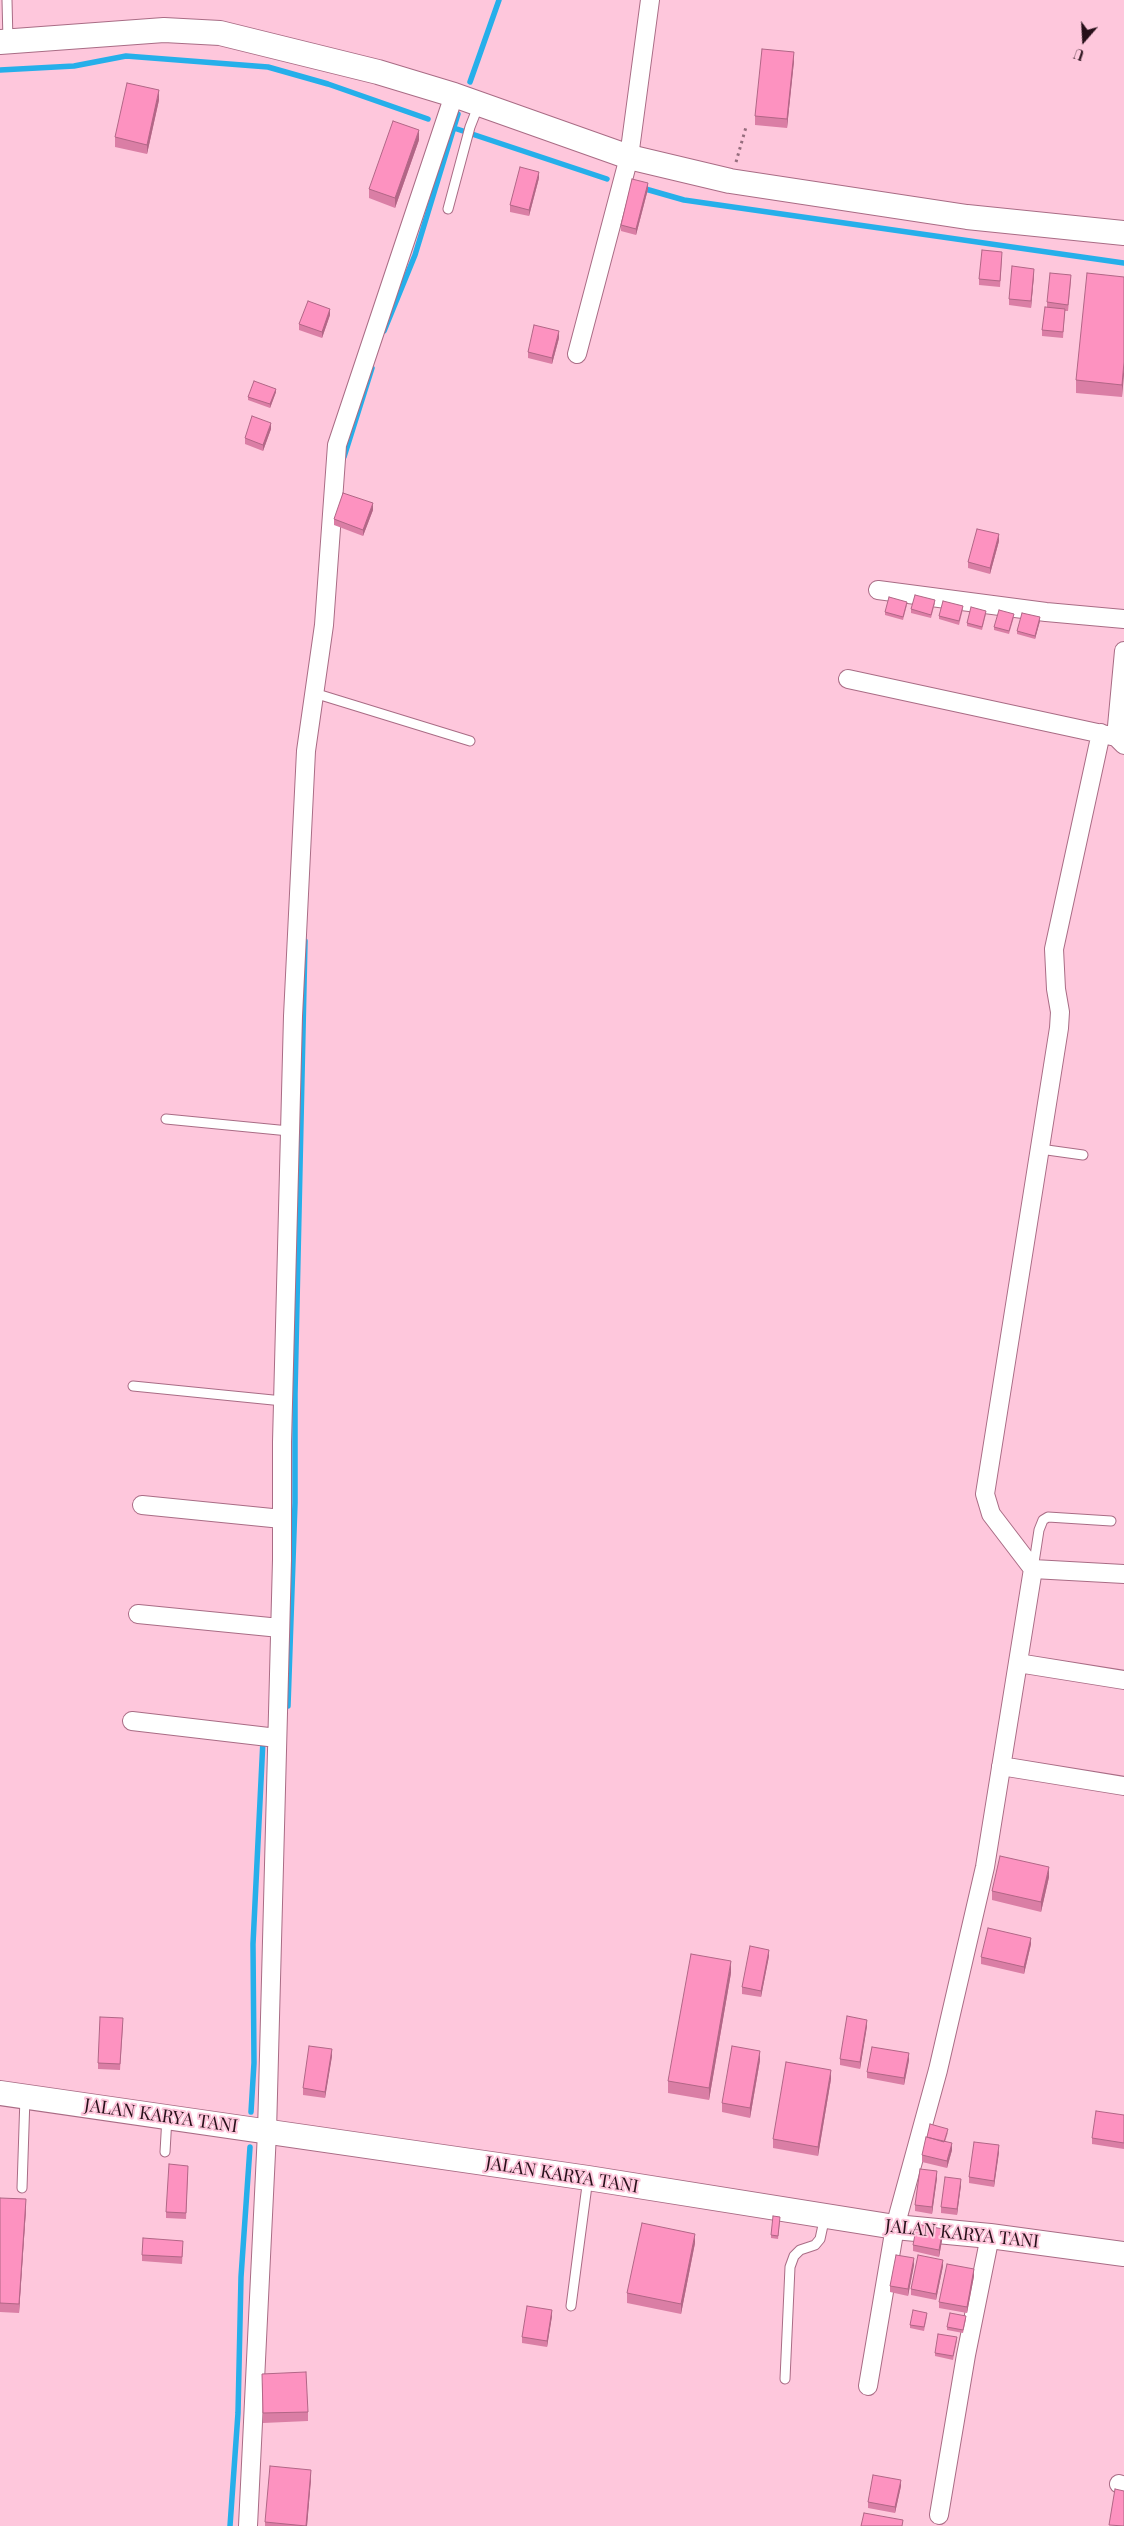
<!DOCTYPE html>
<style>
body{margin:0}
#map{position:relative;width:1124px;height:2526px;overflow:hidden;background:#fec7dc;font-family:"Playfair Display",serif}
canvas{display:block}
.north{position:absolute;left:1059px;top:15px;width:50px;height:50px;-webkit-text-stroke:4px #fec7dc;paint-order:stroke;rotate:199deg;font-size:14px;font-weight:700;line-height:20px;text-align:center;color:#27101a}
.north::after{content:'';display:block;margin:auto;width:18px;height:22px;background:#27101a;clip-path:polygon(50% 0,100% 100%,50% 72%,0 100%)}
</style>
<div id="map">
<canvas width="1124" height="2526"></canvas>
<div class="north">U</div>
</div>
<script>
const context = document.querySelector('canvas').getContext('2d');
context.lineJoin = 'round';
const shape = rows => new Path2D(rows.map(r => 'M' + r).join(''));
function strokePath(path, color, width, dash) { context.strokeStyle = color; context.lineWidth = width; context.lineCap = dash ? 'butt' : 'round'; context.setLineDash(dash || []); context.stroke(path); }
function fillPath(path, color) { context.fillStyle = color; context.fill(path, 'evenodd'); }
function drawText(font, color, halo, rows, align = 'center') {
  context.font = font + ' "Playfair Display",serif'; context.lineWidth = 4; context.setLineDash([]); context.textBaseline = 'middle'; context.strokeStyle = halo; context.fillStyle = color; for (const [text, x, y, turn = 0] of rows) {
    context.save(); context.translate(x, y); context.rotate((+turn || 0) * Math.PI / 180); context.textAlign = isNaN(turn) ? turn : align; if (halo) context.strokeText(text, 0, 0); context.fillText(text, 0, 0); context.restore();
  }
}
strokePath(shape([
 [0,70,74,66,126,56,268,67,328,84,428,119],
 [470,82,499,0],
 [451,127,607,179],
 [642,188,684,200,1124,263],
 [384,331,415,255,458,114],
 [344,457,372,368],
 [288,1706,295,1503,295,1394,305,941],
 [251,2112,254,2063,253,1944,263,1740],
 [230,2526,238,2413,241,2277,250,2147]
]), '#26afea', 5.5);
const lane = shape([
 [7,0,8,41],
 [448,209,470,127,479,104],
 [314,693,470,741],
 [166,1119,289,1131],
 [1040,1149,1083,1155],
 [133,1386,283,1401],
 [1033,1569,1039,1530,1043,1520,1048,1517,1111,1521],
 [165,2152,167,2117],
 [22,2188,25,2097],
 [571,2306,588,2178],
 [785,2379,790,2267,794,2256,800,2250,815,2245,820,2239,825,2216]
]);
const street = shape([
 [577,354,629,157,650,0],
 [878,590,1046,612,1124,619],
 [848,679,1116,737,1124,745],
 [1101,733,1054,949,1056,989,1060,1012,1059,1028,985,1494,991,1514,1033,1569,1124,1574],
 [1116,737,1124,651],
 [142,1505,282,1519],
 [138,1614,280,1628],
 [1018,1663,1124,1680],
 [132,1721,277,1738],
 [1001,1766,1124,1786],
 [868,2386,895,2227,938,2070,985,1867,1033,1569],
 [1119,2484,1124,2486],
 [939,2515,966,2355,990,2236],
 [248,2526,267,2132,282,1560,282,1442,293,1016,306,751,324,625,337,445,454,95]
]);
const secondary = shape([
 [0,42,164,30,220,33,378,72,454,95,629,157,730,181,967,217,1124,233],
 [0,2093,588,2178,895,2227,990,2236,1124,2254]
]);
strokePath(lane, '#a96c85', 11);
strokePath(street, '#a96c85', 20);
strokePath(secondary, '#a96c85', 26);
strokePath(shape([
 [736,162,746,127]
]), '#956d7d', 3, [2.5, 4]);
strokePath(lane, '#fff', 9);
strokePath(street, '#fff', 18);
strokePath(secondary, '#fff', 24);
fillPath(shape([
 [794,61,787,128,755,125,755,116],
 [159,100,147,154,115,147,115,137],
 [419,140,395,208,369,198,369,189],
 [539,178,529,216,510,212,510,205],
 [648,189,636,235,621,231,621,225],
 [1002,258,1000,287,979,285,979,279],
 [1034,275,1031,308,1009,305,1009,299],
 [1124,277,1122,397,1076,393,1076,380],
 [1071,281,1068,311,1065,311,1063,338,1042,336,1042,330,1047,307,1047,302],
 [330,315,322,338,299,330,299,324],
 [559,338,552,364,528,358,528,352],
 [276,392,270,408,248,400,248,397],
 [271,429,263,451,245,444,245,438],
 [373,510,363,536,334,525,334,519],
 [999,541,990,574,968,568,968,562],
 [935,603,931,618,911,613,911,609],
 [907,605,903,620,885,615,885,612],
 [963,609,959,625,939,619,939,616],
 [986,614,982,630,967,626,967,623],
 [1014,617,1009,634,994,630,994,627],
 [1040,621,1035,639,1017,634,1017,631],
 [1049,1877,1041,1912,992,1900,992,1891],
 [1031,1944,1024,1974,981,1964,981,1957],
 [769,1956,761,1997,742,1994,742,1987],
 [731,1973,709,2100,668,2093,668,2081],
 [123,2025,120,2070,98,2069,98,2063],
 [867,2026,860,2069,840,2065,840,2059],
 [332,2056,325,2098,303,2095,303,2088],
 [760,2060,750,2118,722,2112,722,2103],
 [909,2060,904,2085,867,2078,867,2072],
 [831,2079,818,2156,773,2148,773,2139],
 [1124,2115,1124,2149,1092,2144,1092,2138],
 [948,2132,945,2142,952,2150,947,2168,922,2162,922,2155],
 [999,2152,994,2187,969,2183,969,2177],
 [188,2172,186,2219,166,2218,166,2212],
 [937,2178,932,2214,915,2211,915,2205],
 [961,2185,957,2215,941,2213,941,2207],
 [0,2198,26,2209,19,2313,0,2312],
 [780,2220,778,2239,771,2238,771,2235],
 [943,2235,939,2257,913,2251,913,2245],
 [695,2243,681,2314,627,2303,627,2293],
 [183,2247,182,2264,142,2261,142,2255],
 [914,2265,908,2296,890,2292,890,2286],
 [943,2266,936,2300,911,2295,911,2289],
 [974,2276,967,2313,939,2308,939,2302],
 [552,2316,547,2347,522,2343,522,2337],
 [927,2316,924,2331,910,2328,910,2325],
 [966,2319,963,2333,947,2330,947,2327],
 [957,2340,953,2360,935,2356,935,2353],
 [262,2383,308,2412,308,2421,263,2423],
 [311,2479,307,2526,265,2526,265,2522],
 [901,2486,895,2513,868,2508,868,2502]
]), '#da7ea5');
fillPath(shape([
 [794,52,794,61,787,128,787,119],
 [159,90,159,100,147,154,147,145],
 [419,130,419,140,395,208,395,198],
 [539,172,539,178,529,216,529,210],
 [648,183,648,189,636,235,636,229],
 [1034,269,1034,275,1031,308,1031,301],
 [330,309,330,315,322,338,322,332],
 [559,331,559,338,552,364,552,358],
 [1124,362,1124,375,1122,397,1122,385],
 [276,389,276,392,270,408,270,404],
 [271,423,271,429,263,451,263,445],
 [373,503,373,510,363,536,363,530],
 [999,534,999,541,990,574,990,568],
 [1040,617,1040,621,1035,639,1035,636],
 [1049,1867,1049,1877,1041,1912,1041,1902],
 [1031,1938,1031,1944,1024,1974,1024,1967],
 [769,1950,769,1956,761,1997,761,1991],
 [731,1961,731,1973,709,2100,709,2088],
 [867,2020,867,2026,860,2069,860,2062],
 [332,2049,332,2056,325,2098,325,2092],
 [760,2051,760,2060,750,2118,750,2108],
 [909,2053,909,2060,904,2085,904,2078],
 [831,2070,831,2079,818,2156,818,2147],
 [952,2143,952,2150,947,2168,947,2161],
 [999,2145,999,2152,994,2187,994,2181],
 [937,2171,937,2178,932,2214,932,2207],
 [961,2179,961,2185,957,2215,957,2209],
 [26,2199,26,2209,19,2313,19,2304],
 [943,2229,943,2235,939,2257,939,2250],
 [695,2234,695,2243,681,2314,681,2304],
 [914,2258,914,2265,908,2296,908,2289],
 [943,2260,943,2266,936,2300,936,2294],
 [974,2269,974,2276,967,2313,967,2307],
 [552,2310,552,2316,547,2347,547,2341],
 [311,2470,311,2479,307,2526,306,2526],
 [901,2480,901,2486,895,2513,895,2507]
]), '#b16686');
const building = shape([
 [762,49,794,52,787,119,755,116,762,49],
 [127,83,159,90,147,145,115,137,127,83],
 [393,121,419,130,395,198,369,189,393,121],
 [520,167,539,172,529,210,510,205,520,167],
 [632,179,648,183,636,229,621,225,632,179],
 [982,250,1002,252,1000,281,979,279,982,250],
 [1012,266,1034,269,1031,301,1009,299,1012,266],
 [1050,273,1071,275,1068,305,1047,302,1050,273],
 [1087,273,1124,277,1124,362,1122,385,1076,380,1087,273],
 [308,301,330,309,322,332,299,324,308,301],
 [1045,307,1065,309,1063,332,1042,330,1045,307],
 [534,325,559,331,552,358,528,352,534,325],
 [254,381,276,389,270,404,248,397,254,381],
 [252,416,271,423,263,445,245,438,252,416],
 [343,493,373,503,363,530,334,519,343,493],
 [977,529,999,534,990,568,968,562,977,529],
 [915,595,935,600,931,615,911,609,915,595],
 [889,597,907,602,903,617,885,612,889,597],
 [943,601,963,606,959,621,939,616,943,601],
 [971,607,986,611,982,627,967,623,971,607],
 [999,610,1014,614,1009,631,994,627,999,610],
 [1022,613,1040,617,1035,636,1017,631,1022,613],
 [1000,1856,1049,1867,1041,1902,992,1891,1000,1856],
 [988,1928,1031,1938,1024,1967,981,1957,988,1928],
 [750,1946,769,1950,761,1991,742,1987,750,1946],
 [691,1954,731,1961,709,2088,668,2081,691,1954],
 [847,2016,867,2020,860,2062,840,2059,847,2016],
 [100,2017,123,2018,120,2064,98,2063,100,2017],
 [309,2046,332,2049,325,2092,303,2088,309,2046],
 [732,2046,760,2051,750,2108,722,2103,732,2046],
 [872,2047,909,2053,904,2078,867,2072,872,2047],
 [786,2062,831,2070,818,2147,773,2139,786,2062],
 [1096,2111,1124,2115,1124,2143,1092,2138,1096,2111],
 [930,2124,948,2129,944,2142,927,2137,930,2124],
 [926,2137,952,2143,947,2161,922,2155,926,2137],
 [974,2142,999,2145,994,2181,969,2177,974,2142],
 [169,2164,188,2166,186,2213,166,2212,169,2164],
 [920,2169,937,2171,932,2207,915,2205,920,2169],
 [945,2177,961,2179,957,2209,941,2207,945,2177],
 [0,2198,26,2199,19,2304,0,2303,0,2198],
 [773,2216,780,2217,778,2236,771,2235,773,2216],
 [642,2223,695,2234,681,2304,627,2293,642,2223],
 [917,2224,943,2229,939,2250,913,2245,917,2224],
 [143,2238,183,2241,182,2257,142,2255,143,2238],
 [896,2255,914,2258,908,2289,890,2286,896,2255],
 [918,2255,943,2260,936,2294,911,2289,918,2255],
 [947,2264,974,2269,967,2307,939,2302,947,2264],
 [527,2306,552,2310,547,2341,522,2337,527,2306],
 [913,2310,927,2313,924,2327,910,2325,913,2310],
 [950,2313,966,2316,963,2330,947,2327,950,2313],
 [938,2334,957,2337,953,2356,935,2353,938,2334],
 [306,2372,308,2412,263,2413,262,2374,306,2372],
 [270,2466,311,2470,306,2526,265,2522,270,2466],
 [873,2475,901,2480,895,2507,868,2502,873,2475],
 [1115,2489,1124,2491,1124,2526,1109,2525,1115,2489],
 [864,2513,903,2520,902,2526,861,2526,864,2513]
]);
fillPath(building, '#fd92c0');
strokePath(building, '#b16686', 1);
drawText('18px', '#27101a', '#fec7dc', [
 ["JALAN KARYA TANI",161,2116,8],
 ["JALAN KARYA TANI",562,2175,9],
 ["JALAN KARYA TANI",962,2234,6]
]);
</script>
